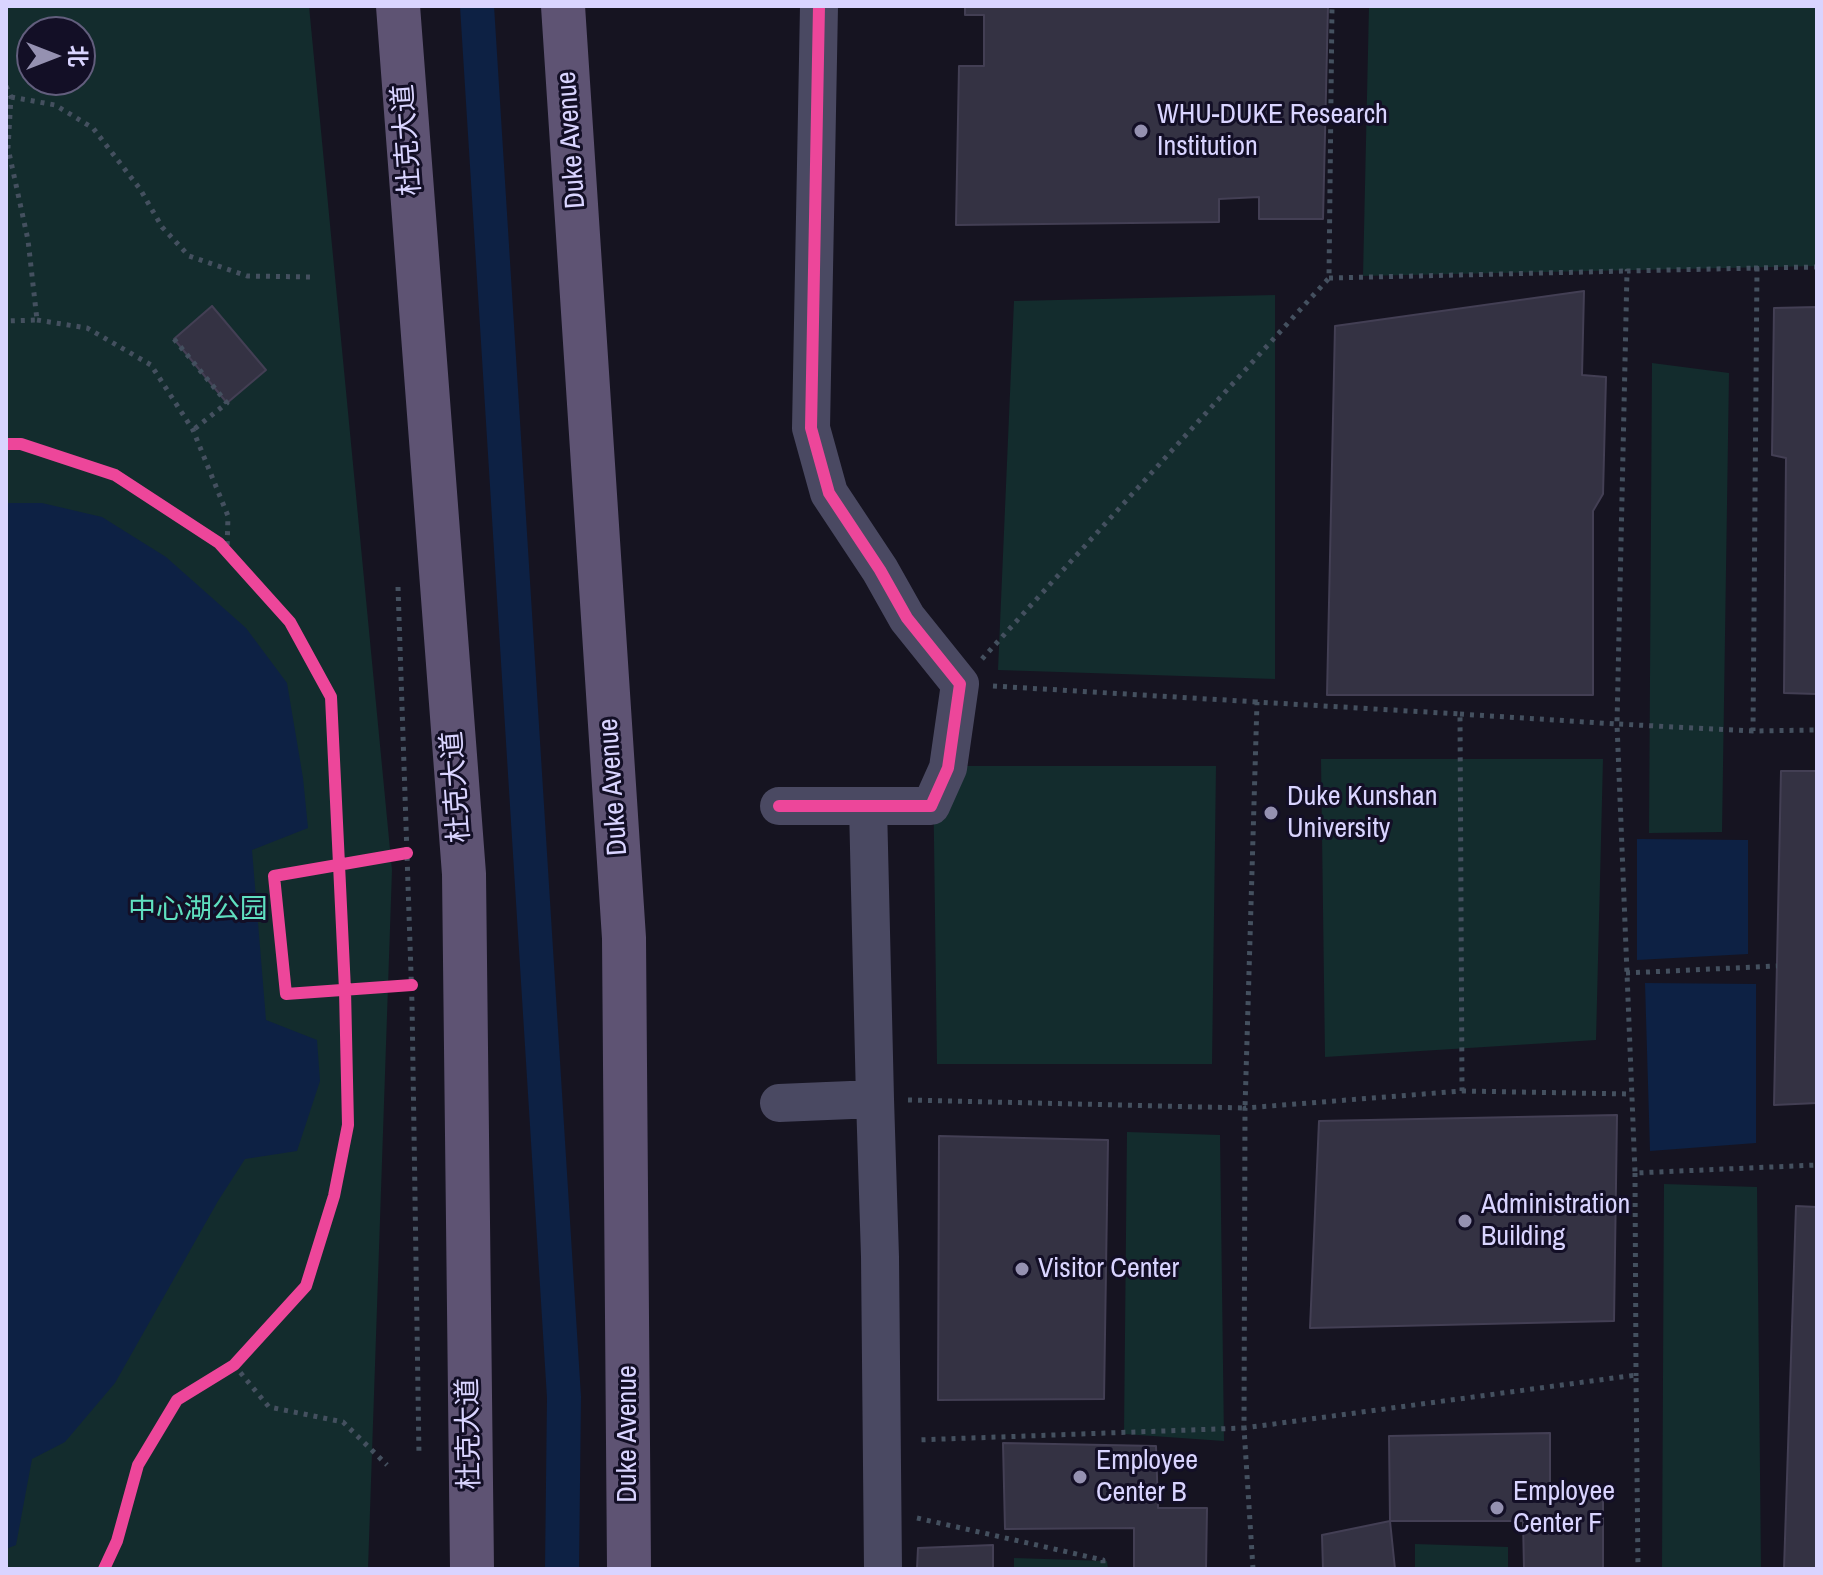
<!DOCTYPE html>
<meta charset="utf-8">
<style>
body{margin:0}
#map{position:relative;width:1823px;height:1575px;overflow:hidden;background:#161421;font-family:"Archivo Narrow","Noto Sans SC",sans-serif}
canvas{display:block}
.frame{position:absolute;inset:0;border:8px solid #d9d4ff;pointer-events:none}
.north{position:absolute;left:16px;top:16px;width:80px;height:80px;box-sizing:border-box;background:#130f26;border:2px solid #625e7d;border-radius:50%;rotate:90deg;font-size:22px;font-weight:700;line-height:32px;text-align:center;color:#d9d4ff}
.north::after{content:'';display:block;margin:auto;width:28px;height:36px;background:#9591b1;clip-path:polygon(50% 0,100% 100%,50% 72%,0 100%)}
</style>
<div id="map">
<canvas width="1823" height="1575"></canvas>
<div class="frame"></div>
<div class="north">北</div>
</div>
<script>
const context = document.querySelector('canvas').getContext('2d');
context.lineJoin = 'round';
function fillPath(path, color) { context.fillStyle = color; context.fill(path, 'evenodd'); }
const shape = rows => new Path2D(rows.map(r => 'M' + r).join(''));
function strokePath(path, color, width, dash) { context.strokeStyle = color; context.lineWidth = width; context.lineCap = dash ? 'butt' : 'round'; context.setLineDash(dash || []); context.stroke(path); }
function drawText(font, color, halo, rows, align = 'center') {
  context.font = font + ' "Archivo Narrow","Noto Sans SC",sans-serif'; context.lineWidth = 6; context.setLineDash([]); context.textBaseline = 'middle'; context.strokeStyle = halo; context.fillStyle = color; for (const [text, x, y, turn = 0] of rows) {
    context.save(); context.translate(x, y); context.rotate((+turn || 0) * Math.PI / 180); context.textAlign = isNaN(turn) ? turn : align; if (halo) context.strokeText(text, 0, 0); context.fillText(text, 0, 0); context.restore();
  }
}
fillPath(shape([
 [6,6,309,6,392,870,368,1569,6,1569],
 [32,32,80,32,80,80,32,80],
 [1369,6,1817,6,1817,266,1363,276],
 [1275,295,1275,679,998,670,1014,301],
 [1652,363,1729,373,1722,832,1649,833],
 [1321,759,1603,759,1596,1040,1325,1057],
 [933,766,1216,766,1212,1064,937,1064],
 [1127,1132,1220,1135,1224,1441,1124,1434],
 [1664,1184,1757,1187,1761,1569,1662,1569],
 [1415,1544,1508,1547,1508,1569,1415,1569],
 [1014,1558,1107,1561,1108,1569,1014,1569]
]), '#132c2d');
fillPath(shape([
 [6,503,42,503,102,517,166,557,246,628,287,683,303,778,308,828,252,850,266,1020,317,1040,320,1081,297,1151,245,1159,218,1201,115,1383,65,1442,32,1459,16,1545,6,1549],
 [1637,839,1748,840,1748,954,1637,960],
 [1645,983,1756,984,1756,1143,1650,1151]
]), '#0d2144');
strokePath(shape([
 [477,6,564,1397,562,1569]
]), '#0d2144', 34);
const building = shape([
 [965,6,1328,6,1323,219,1259,219,1259,197,1219,199,1219,222,956,225,959,66,984,66,984,15,965,15,965,6],
 [1584,291,1582,375,1606,377,1603,494,1593,511,1593,695,1327,695,1335,326,1584,291],
 [212,306,266,370,227,403,174,339,212,306],
 [1817,307,1817,694,1784,693,1786,458,1772,455,1774,308,1817,307],
 [1781,771,1817,771,1817,1103,1774,1105,1781,771],
 [1617,1115,1614,1321,1310,1328,1319,1121,1617,1115],
 [939,1136,1108,1140,1104,1399,938,1400,939,1136],
 [1796,1206,1817,1207,1817,1569,1784,1569,1796,1206],
 [1550,1433,1550,1490,1603,1496,1603,1569,1524,1569,1523,1521,1390,1521,1389,1436,1550,1433],
 [1003,1443,1156,1446,1158,1508,1207,1508,1206,1569,1134,1569,1134,1528,1005,1529,1003,1443],
 [1390,1521,1395,1569,1323,1569,1322,1535,1390,1521],
 [993,1545,993,1569,917,1569,918,1548,993,1545]
]);
fillPath(building, '#343243');
strokePath(building, '#433f54', 2);
strokePath(shape([
 [6,86,11,97,8,148,28,240,37,320,6,321],
 [11,97,55,105,93,128,140,189,162,227,189,256,247,276,314,277],
 [1754,268,1817,267],
 [1329,278,1628,271],
 [37,320,87,328,151,365,193,430,228,516,227,551],
 [174,339,227,403,193,430],
 [398,587,412,1003,419,1456],
 [982,659,1329,278,1332,6],
 [993,686,1258,702],
 [1460,714,1617,724,1627,271,1757,268,1753,731,1817,730],
 [1753,731,1617,724,1635,1173,1817,1165],
 [1626,973,1777,966],
 [1462,1091,1631,1094],
 [908,1100,1245,1108,1257,702,1460,714,1462,1091,1245,1108,1244,1428,917,1440],
 [1635,1173,1636,1376],
 [234,1365,269,1407,343,1422,387,1465],
 [917,1518,1103,1560,1103,1569],
 [1253,1569,1244,1428,1636,1375,1638,1569]
]), '#44505f', 5, [4, 6]);
strokePath(shape([
 [779,806,931,806,948,768,960,684,907,618,880,570,829,493,811,428,819,6],
 [868,806,875,1099],
 [779,1103,875,1099,880,1257,883,1569]
]), '#4a4962', 38);
strokePath(shape([
 [398,6,464,874,472,1569],
 [563,6,624,938,629,1569]
]), '#5e5373', 44);
strokePath(shape([
 [6,444,21,444,115,475,219,543,290,622,331,697,345,990,348,1125,334,1196,306,1286,234,1365,177,1400,138,1465,117,1541,104,1569],
 [779,806,931,806,948,768,960,684,907,618,880,570,829,493,811,428,819,6],
 [407,853,274,876,286,994,412,985]
]), '#ed469a', 12);
for (const [x, y, r, color] of [
 [1141,131,8,"#9591b1"],
 [1271,813,8,"#9591b1"],
 [1465,1221,8,"#9591b1"],
 [1022,1269,8,"#9591b1"],
 [1080,1477,8,"#9591b1"],
 [1497,1508,8,"#9591b1"]
]) { const dot = new Path2D(); dot.arc(x, y, r, 0, 2 * Math.PI); context.fillStyle = color; context.fill(dot); strokePath(dot, '#130f26', 3); }
drawText('28px', '#d9d4ff', '#130f26', [
 ["WHU-DUKE Research",1157,115],
 ["Institution",1157,147],
 ["Duke Kunshan",1287,797],
 ["University",1287,829],
 ["Administration",1481,1205],
 ["Building",1481,1237],
 ["Visitor Center",1038,1269],
 ["Employee",1096,1461],
 ["Center B",1096,1493],
 ["Employee",1513,1492],
 ["Center F",1513,1524]
], 'left');
drawText('28px', '#d9d4ff', '#130f26', [
 ["杜克大道",408,140,-94],
 ["Duke Avenue",572,140,-94],
 ["杜克大道",457,787,-94],
 ["Duke Avenue",614,787,-94],
 ["杜克大道",470,1434,-91],
 ["Duke Avenue",628,1434,-90]
]);
drawText('28px', '#5fe0c0', '#130f26', [
 ["中心湖公园",198,910]
]);
</script>
